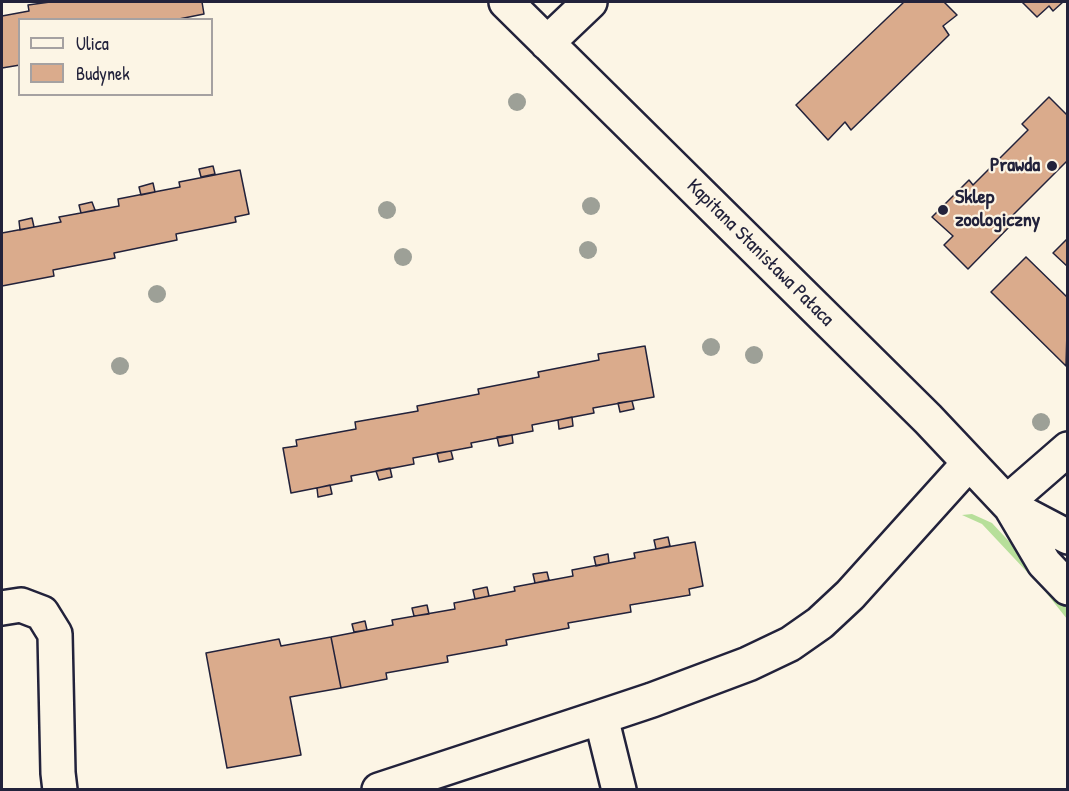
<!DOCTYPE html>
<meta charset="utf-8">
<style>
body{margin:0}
#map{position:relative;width:1069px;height:791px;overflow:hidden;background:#fcf5e5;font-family:"Patrick Hand",sans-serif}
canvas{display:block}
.frame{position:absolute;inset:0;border:3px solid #22223b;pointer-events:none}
.legend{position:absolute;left:18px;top:18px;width:195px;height:78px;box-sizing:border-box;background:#fcf5e5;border:2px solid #a5a1a1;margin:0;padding:8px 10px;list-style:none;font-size:18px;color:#22223b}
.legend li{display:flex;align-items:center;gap:12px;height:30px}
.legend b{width:30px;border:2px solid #a5a1a1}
</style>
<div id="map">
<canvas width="1069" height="791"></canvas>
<div class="frame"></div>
<ul class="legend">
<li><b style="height:8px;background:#fcf5e5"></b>Ulica</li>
<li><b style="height:16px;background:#daab8c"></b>Budynek</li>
</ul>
</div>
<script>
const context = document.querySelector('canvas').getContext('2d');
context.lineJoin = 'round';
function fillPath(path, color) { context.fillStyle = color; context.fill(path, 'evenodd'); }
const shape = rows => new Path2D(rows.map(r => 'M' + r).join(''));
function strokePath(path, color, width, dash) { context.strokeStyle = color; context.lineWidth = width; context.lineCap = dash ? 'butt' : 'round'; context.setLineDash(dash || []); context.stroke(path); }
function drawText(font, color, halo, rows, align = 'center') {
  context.font = font + ' "Patrick Hand",sans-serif'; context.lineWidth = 4.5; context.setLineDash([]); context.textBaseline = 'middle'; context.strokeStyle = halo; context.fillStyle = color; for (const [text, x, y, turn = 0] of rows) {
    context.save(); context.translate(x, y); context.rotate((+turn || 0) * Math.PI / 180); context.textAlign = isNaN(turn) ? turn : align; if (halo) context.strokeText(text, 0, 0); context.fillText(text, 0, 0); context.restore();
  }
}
fillPath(shape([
 [972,514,992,523,1067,604,1067,619,1044,590,982,524,962,515]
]), '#b7df9a');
const building = shape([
 [50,2,202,2,204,14,174,20,20,20,20,65,2,68,2,16,29,11,28,5,50,2],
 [904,2,944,2,957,15,943,26,949,35,851,130,845,122,828,140,796,105,904,2],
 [1022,2,1063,2,1053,11,1049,6,1037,17,1022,2],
 [1049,97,1068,116,1068,160,1009,219,1013,223,968,269,944,245,953,236,932,217,969,180,973,185,1028,130,1022,124,1049,97],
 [213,166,215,174,201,177,199,169,213,166],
 [240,170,249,214,235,217,236,222,176,234,177,240,114,253,115,258,53,270,54,276,2,286,2,233,61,222,59,217,119,206,118,199,180,187,179,182,240,170],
 [153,183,155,192,141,195,139,187,153,183],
 [92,202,95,210,81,213,79,205,92,202],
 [32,218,34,227,20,230,19,221,32,218],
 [1068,238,1068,267,1053,253,1068,238],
 [1026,257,1068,298,1066,366,991,292,1026,257],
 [645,346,654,397,593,408,594,413,532,425,533,431,471,443,472,447,413,458,414,464,351,476,352,481,291,493,283,448,297,446,296,440,356,429,355,422,418,411,417,406,479,394,478,389,539,377,538,372,599,360,598,354,645,346],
 [632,401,634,409,620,412,618,403,632,401],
 [572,417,573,426,559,429,558,420,572,417],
 [512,435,513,443,499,446,497,437,512,435],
 [451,451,453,459,439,462,437,453,451,451],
 [390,468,392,477,379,480,376,471,390,468],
 [330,485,332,494,318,497,317,488,330,485],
 [668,537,670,546,656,549,654,540,668,537],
 [695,542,703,586,689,589,690,595,630,605,631,612,568,623,569,628,506,640,507,645,447,656,448,662,386,673,387,679,341,688,331,637,393,625,392,620,455,609,454,603,515,591,514,587,573,576,572,570,635,558,634,553,695,542],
 [608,554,609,563,596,566,594,557,608,554],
 [547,572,549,580,535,583,533,574,547,572],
 [487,587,489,596,475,599,473,590,487,587],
 [427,605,429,614,414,616,412,608,427,605],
 [365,621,367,630,354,632,352,624,365,621],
 [331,637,341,688,290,697,301,755,227,768,206,653,279,639,281,646,331,637]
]);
fillPath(building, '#daab8c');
strokePath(building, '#22223b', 1.5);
const minor = shape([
 [506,2,928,419,1011,507,1044,563,1068,588],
 [547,43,590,2],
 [1007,502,1068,449],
 [1011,507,1068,537],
 [2,608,21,605,42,613,55,634,58,773,60,790],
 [379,790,601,717],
 [619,790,601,717,652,700,748,664,790,644,820,623,850,595,969,463]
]);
strokePath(minor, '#22223b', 38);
strokePath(minor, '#fcf5e5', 33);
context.fillStyle = '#9da097';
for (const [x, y] of [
 [517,102],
 [591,206],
 [387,210],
 [588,250],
 [403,257],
 [157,294],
 [711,347],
 [754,355],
 [120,366],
 [1041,422]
]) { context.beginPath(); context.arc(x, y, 9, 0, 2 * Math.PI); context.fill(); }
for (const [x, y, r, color] of [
 [1052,166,6,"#22223b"],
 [943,210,6,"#22223b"]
]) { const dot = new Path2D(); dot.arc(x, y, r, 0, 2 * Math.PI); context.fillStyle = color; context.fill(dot); strokePath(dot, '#fcf5e5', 2); }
drawText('bold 20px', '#22223b', '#fcf5e5', [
 ["Prawda",1040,166],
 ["Sklep",955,198,"left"],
 ["zoologiczny",955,221,"left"]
], 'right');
drawText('20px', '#22223b', '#fcf5e5', [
 ["Kapitana Stanisława Pałaca",760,253,45]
]);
</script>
